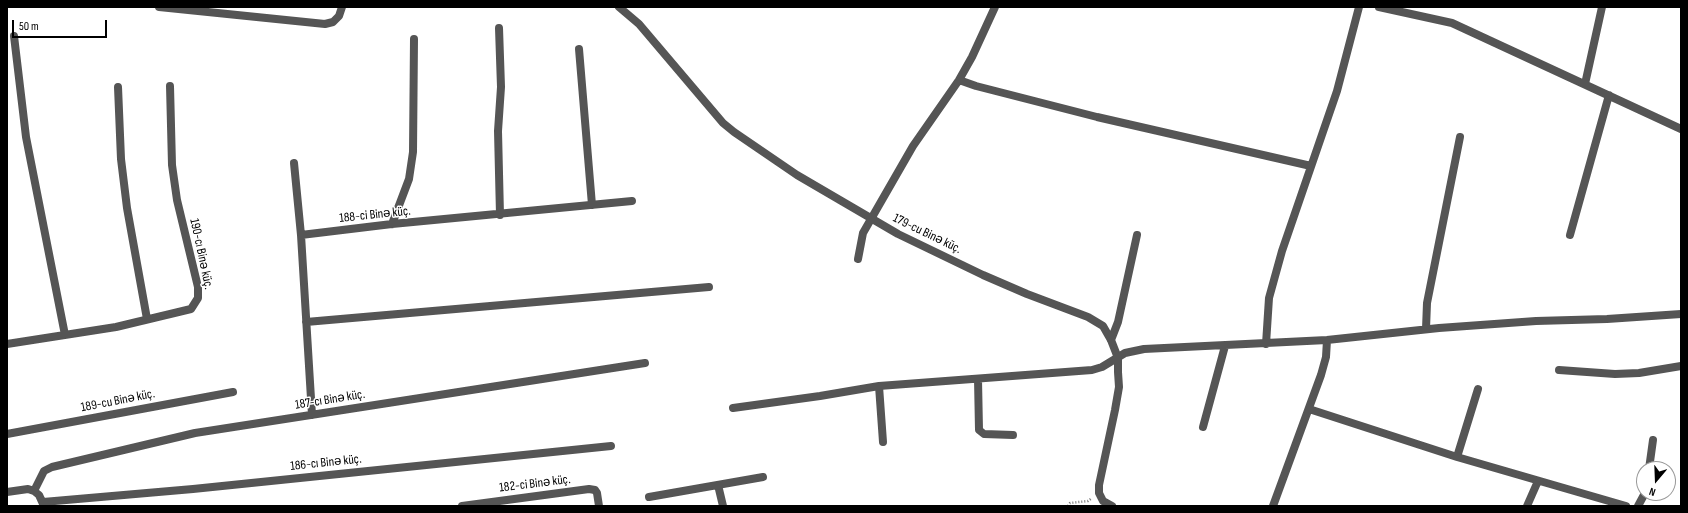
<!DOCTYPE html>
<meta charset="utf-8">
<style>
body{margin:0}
#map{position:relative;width:1688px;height:513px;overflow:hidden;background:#fff;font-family:"Sofia Sans Condensed",sans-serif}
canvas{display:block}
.frame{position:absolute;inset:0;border:8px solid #000;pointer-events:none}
.north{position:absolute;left:1636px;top:461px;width:40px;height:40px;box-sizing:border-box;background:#fff;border:1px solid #999;border-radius:50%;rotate:199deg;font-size:11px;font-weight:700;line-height:16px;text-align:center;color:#000}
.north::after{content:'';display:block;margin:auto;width:14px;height:18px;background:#000;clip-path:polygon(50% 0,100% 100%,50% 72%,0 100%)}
.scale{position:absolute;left:12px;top:20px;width:95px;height:18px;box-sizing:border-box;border:2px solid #000;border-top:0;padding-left:5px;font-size:12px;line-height:14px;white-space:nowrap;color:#000;-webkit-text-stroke:3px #fff;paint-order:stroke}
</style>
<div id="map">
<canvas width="1688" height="513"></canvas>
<div class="frame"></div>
<div class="north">N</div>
<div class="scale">50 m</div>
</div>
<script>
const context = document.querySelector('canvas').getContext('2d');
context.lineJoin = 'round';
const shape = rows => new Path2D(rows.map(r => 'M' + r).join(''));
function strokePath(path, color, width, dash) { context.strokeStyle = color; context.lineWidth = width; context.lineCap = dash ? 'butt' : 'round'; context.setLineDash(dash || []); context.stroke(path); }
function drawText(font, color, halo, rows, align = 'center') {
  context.font = font + ' "Sofia Sans Condensed",sans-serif'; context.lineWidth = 3; context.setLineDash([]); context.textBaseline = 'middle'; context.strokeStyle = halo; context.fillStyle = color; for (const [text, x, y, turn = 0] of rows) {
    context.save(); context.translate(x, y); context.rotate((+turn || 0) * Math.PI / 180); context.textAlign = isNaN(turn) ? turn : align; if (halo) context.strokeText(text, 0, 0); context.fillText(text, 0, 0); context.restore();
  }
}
strokePath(shape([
 [1068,506,1070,503,1088,501,1092,498]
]), '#777', 2.5, [1, 2]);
strokePath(shape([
 [159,7,325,24,333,22,339,16,342,7],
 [619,7,639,24,723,123,734,132,797,175,898,234,983,275,1027,294,1088,317,1103,326,1111,340,1118,358,1118,372,1119,387,1115,410,1099,485,1099,493,1103,501,1112,506],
 [1379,7,1452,23,1681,129],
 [499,28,501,87,498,131,500,215],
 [14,36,26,137,65,335],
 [579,49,592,205],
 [959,80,976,86,1097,117,1311,166],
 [1585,84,1602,7],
 [118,87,121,159,127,208,147,319],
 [294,163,301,235],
 [392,224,409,179,413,152,414,39],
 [1570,235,1609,95],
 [858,259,863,233,913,146,959,80,972,57,995,7],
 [306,322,709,287],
 [1426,329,1427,303,1460,137],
 [1111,340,1118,322,1137,235],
 [7,344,116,327,191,309,198,298,198,287,177,200,172,165,170,86],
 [1266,344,1269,298,1282,251,1337,91,1359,7],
 [1559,370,1615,374,1639,373,1681,366],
 [978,379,979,430,984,434,1013,435],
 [879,386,883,442],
 [733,408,820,396,879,386,1092,370,1102,367,1125,353,1144,349,1327,340,1439,328,1536,321,1607,319,1681,314],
 [1309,409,1457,457,1626,506],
 [312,415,301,235,392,224,632,201],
 [1203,427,1225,346],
 [7,434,233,392],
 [1457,457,1478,389],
 [1649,469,1653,440],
 [718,485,723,506],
 [34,491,44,471,52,467,195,433,645,363],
 [7,492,28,489,34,491,39,495,44,506],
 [649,497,763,477],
 [43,502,193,489,611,446],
 [462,506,589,489,595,490,597,493,599,506],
 [1273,506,1321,375,1326,357,1327,340],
 [1527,506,1538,481],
 [1638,506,1645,493]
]), '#555', 8);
drawText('13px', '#000', '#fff', [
 ["188-ci Binə küç.",375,215,-6],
 ["179-cu Binə küç.",927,234,26],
 ["190-cı Binə küç.",201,254,78],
 ["187-cı Binə küç.",330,400,-9],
 ["189-cu Binə küç.",118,401,-11],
 ["186-cı Binə küç.",326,463,-6],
 ["182-ci Binə küç.",535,484,-7]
]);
</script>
